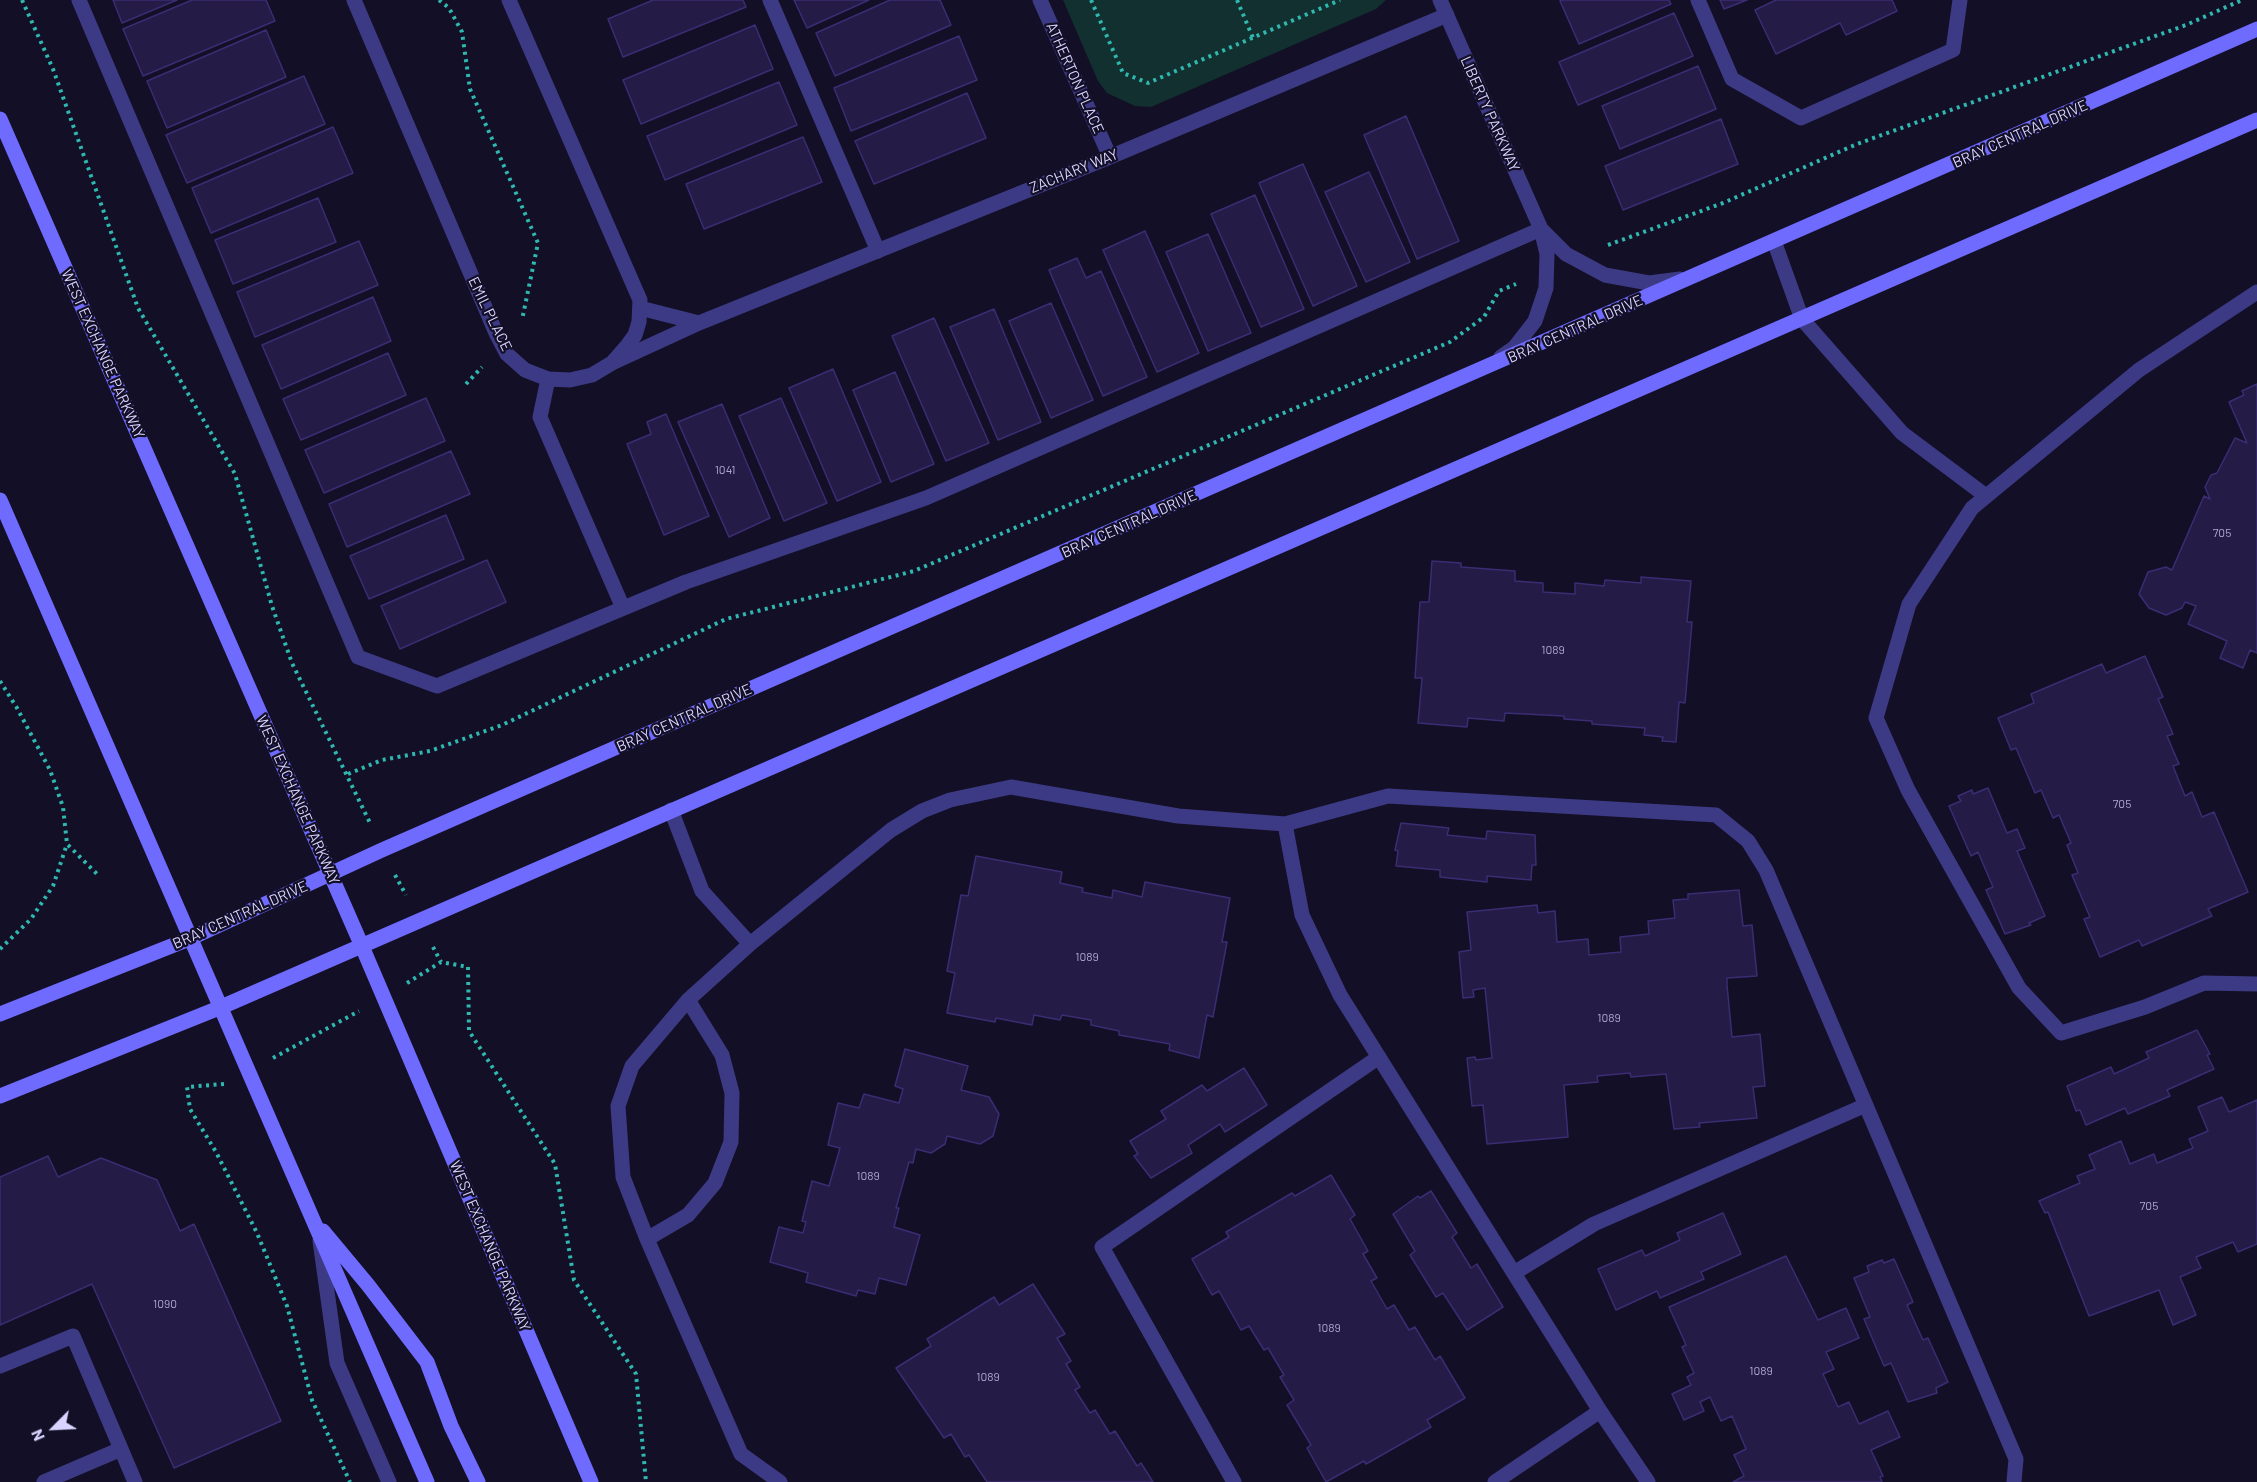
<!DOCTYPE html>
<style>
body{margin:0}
#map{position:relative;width:2257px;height:1482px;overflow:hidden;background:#130f26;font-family:Barlow,sans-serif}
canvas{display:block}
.north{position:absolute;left:24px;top:1398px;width:60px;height:60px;-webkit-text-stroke:4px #130f26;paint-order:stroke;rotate:246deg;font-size:16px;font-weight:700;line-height:24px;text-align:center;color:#d9d4ff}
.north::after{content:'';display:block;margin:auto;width:21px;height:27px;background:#d9d4ff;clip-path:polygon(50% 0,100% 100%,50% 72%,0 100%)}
</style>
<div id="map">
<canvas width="2257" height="1482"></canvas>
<div class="north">N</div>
</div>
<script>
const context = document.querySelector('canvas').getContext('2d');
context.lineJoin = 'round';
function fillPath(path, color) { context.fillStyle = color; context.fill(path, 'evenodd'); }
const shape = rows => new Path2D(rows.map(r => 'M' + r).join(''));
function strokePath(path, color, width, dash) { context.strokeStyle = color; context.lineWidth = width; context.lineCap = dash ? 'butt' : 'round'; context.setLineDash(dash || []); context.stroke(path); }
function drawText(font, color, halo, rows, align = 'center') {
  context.font = font + ' Barlow,sans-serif'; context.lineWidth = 4.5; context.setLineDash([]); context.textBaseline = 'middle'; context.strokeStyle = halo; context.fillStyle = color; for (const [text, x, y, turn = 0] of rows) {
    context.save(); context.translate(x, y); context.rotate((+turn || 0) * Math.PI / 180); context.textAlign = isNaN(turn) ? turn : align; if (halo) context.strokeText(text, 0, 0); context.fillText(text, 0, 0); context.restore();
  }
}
fillPath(shape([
 [1063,0,1386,0,1376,9,1151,107,1135,106,1107,93,1098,81]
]), '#12302f');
const building = shape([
 [113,0,177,0,122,23,113,0],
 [192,0,266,0,275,21,143,76,123,29,192,0],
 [653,0,743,0,746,7,623,57,608,19,653,0],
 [794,0,869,0,807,28,794,0],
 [890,0,940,0,951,25,835,76,816,33,890,0],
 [1562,0,1669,0,1671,4,1579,44,1560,1,1562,0],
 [1720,0,1747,0,1724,9,1720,0],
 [1776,0,1892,0,1897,11,1846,35,1840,23,1776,54,1755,10,1776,0],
 [1674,13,1693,56,1578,105,1559,62,1674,13],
 [755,25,773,69,641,124,623,80,755,25],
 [266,30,286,77,167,128,147,81,266,30],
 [959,36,977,80,851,131,834,88,959,36],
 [1698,66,1716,109,1620,149,1602,106,1698,66],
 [304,76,325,124,187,183,166,135,304,76],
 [779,82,797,125,665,180,647,136,779,82],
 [967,93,986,138,874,184,855,141,967,93],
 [1406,116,1459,241,1417,259,1364,135,1406,116],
 [1721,119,1738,164,1623,210,1605,166,1721,119],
 [333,127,353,173,211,233,192,188,333,127],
 [803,137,822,182,704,229,686,184,803,137],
 [1303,164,1357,286,1313,306,1259,183,1303,164],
 [1369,172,1410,262,1366,282,1325,192,1369,172],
 [1255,195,1304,309,1261,327,1211,214,1255,195],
 [318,198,336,242,233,284,215,240,318,198],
 [1145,231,1199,353,1157,372,1103,250,1145,231],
 [1208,234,1251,333,1208,351,1166,252,1208,234],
 [359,241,378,285,255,337,237,292,359,241],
 [1077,258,1086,278,1101,271,1147,377,1103,396,1049,270,1077,258],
 [373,297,391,341,281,389,262,345,373,297],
 [1051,303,1093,400,1051,418,1009,321,1051,303],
 [994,309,1041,422,998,440,950,327,994,309],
 [934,318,989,443,946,461,892,336,934,318],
 [388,353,406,395,301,440,283,399,388,353],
 [833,369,881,482,837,501,789,388,833,369],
 [895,372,934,464,891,482,853,390,895,372],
 [2257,384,2257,653,2250,650,2243,668,2220,658,2227,641,2188,624,2196,606,2185,602,2182,608,2166,615,2149,608,2139,594,2148,572,2166,567,2172,570,2204,496,2210,499,2205,487,2211,475,2217,473,2235,438,2247,443,2229,402,2244,395,2242,391,2257,384],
 [426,398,445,441,324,493,305,450,426,398],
 [781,398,827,503,784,521,739,416,781,398],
 [722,404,770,518,729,537,678,422,722,404],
 [666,414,709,516,664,535,627,444,651,434,647,422,666,414],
 [451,451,470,494,347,547,329,504,451,451],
 [446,515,464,559,369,599,350,556,446,515],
 [487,560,506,602,400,649,381,606,487,560],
 [1432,561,1461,563,1461,567,1515,571,1515,581,1543,583,1543,592,1575,594,1575,583,1604,586,1605,580,1641,583,1641,577,1691,581,1687,622,1692,622,1685,703,1679,702,1676,742,1662,741,1663,737,1644,735,1645,728,1592,724,1592,721,1564,719,1564,716,1505,713,1504,721,1468,718,1467,727,1418,723,1422,678,1415,678,1420,602,1429,602,1432,561],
 [2145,656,2163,697,2158,699,2173,734,2167,736,2179,764,2173,766,2185,796,2192,792,2202,817,2214,812,2248,892,2208,909,2212,916,2142,946,2139,940,2100,957,2084,919,2090,917,2072,875,2078,873,2067,845,2071,843,2059,815,2053,818,2041,790,2035,793,2016,748,2011,750,1998,718,2034,703,2031,694,2102,664,2106,673,2145,656],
 [1988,788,2007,833,2017,829,2025,848,2017,851,2045,916,2029,923,2031,925,2005,934,1986,890,1993,887,1978,852,1971,856,1949,806,1961,801,1958,796,1972,790,1973,794,1988,788],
 [1401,823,1449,828,1447,835,1486,839,1487,831,1535,835,1536,865,1532,865,1531,880,1487,876,1487,882,1440,877,1440,870,1396,866,1398,851,1395,850,1401,823],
 [976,856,1062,872,1060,883,1083,888,1082,892,1112,898,1113,890,1142,897,1145,882,1230,898,1222,942,1227,942,1213,1017,1207,1015,1199,1058,1169,1050,1170,1044,1119,1035,1119,1031,1091,1025,1091,1020,1062,1015,1060,1020,1034,1015,1032,1025,996,1018,995,1022,947,1013,955,973,947,971,961,895,968,896,976,856],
 [1739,890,1743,926,1752,925,1757,976,1727,978,1727,985,1732,1037,1760,1034,1765,1086,1753,1087,1757,1118,1699,1123,1700,1127,1674,1129,1666,1074,1631,1077,1630,1073,1597,1076,1598,1082,1564,1085,1568,1137,1487,1144,1483,1105,1472,1106,1467,1058,1475,1057,1476,1060,1492,1058,1485,988,1473,990,1474,997,1463,998,1459,952,1471,950,1467,912,1537,905,1538,913,1555,911,1557,942,1588,939,1589,955,1621,952,1620,937,1649,934,1648,921,1675,918,1673,900,1688,899,1688,894,1739,890],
 [2197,1030,2210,1054,2207,1055,2214,1069,2167,1090,2170,1096,2128,1114,2125,1108,2086,1125,2080,1110,2076,1111,2067,1086,2111,1067,2114,1074,2149,1058,2146,1052,2197,1030],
 [905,1049,968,1066,961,1090,989,1097,999,1114,993,1136,980,1144,947,1136,945,1144,931,1153,916,1149,913,1163,909,1162,896,1208,899,1208,894,1227,920,1235,906,1285,879,1278,875,1294,858,1290,856,1296,806,1282,808,1273,770,1262,779,1227,803,1233,806,1222,802,1221,812,1181,829,1186,840,1148,828,1145,838,1103,859,1108,864,1094,899,1103,903,1089,895,1086,905,1049],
 [1244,1068,1267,1105,1225,1132,1220,1124,1188,1145,1192,1153,1151,1178,1134,1156,1138,1154,1130,1141,1166,1119,1161,1111,1202,1085,1207,1091,1244,1068],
 [2222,1097,2229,1112,2257,1100,2257,1244,2238,1252,2233,1242,2196,1257,2201,1268,2180,1277,2196,1315,2173,1325,2159,1290,2089,1316,2048,1212,2045,1213,2039,1201,2080,1183,2077,1176,2095,1169,2089,1155,2121,1141,2130,1164,2154,1154,2157,1163,2193,1148,2189,1139,2208,1131,2198,1107,2222,1097],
 [48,1156,58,1177,101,1158,157,1180,180,1231,194,1224,281,1421,174,1468,92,1284,0,1325,0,1177,48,1156],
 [1331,1175,1355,1215,1350,1219,1368,1251,1363,1254,1377,1278,1371,1281,1387,1309,1394,1305,1409,1330,1415,1327,1435,1360,1440,1356,1465,1398,1427,1420,1431,1427,1366,1464,1364,1461,1326,1482,1307,1448,1311,1445,1287,1405,1294,1400,1280,1377,1284,1375,1268,1348,1264,1350,1249,1326,1241,1330,1219,1291,1212,1295,1192,1259,1229,1237,1226,1232,1292,1193,1295,1196,1331,1175],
 [1431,1191,1457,1233,1452,1237,1471,1268,1477,1264,1503,1307,1467,1330,1443,1293,1436,1297,1410,1255,1415,1251,1393,1214,1418,1196,1420,1198,1431,1191],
 [1723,1213,1741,1254,1701,1272,1704,1279,1660,1298,1657,1291,1616,1310,1598,1269,1642,1250,1645,1256,1680,1240,1677,1233,1723,1213],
 [1786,1256,1818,1320,1846,1308,1859,1338,1826,1352,1834,1369,1823,1374,1838,1407,1849,1402,1859,1424,1888,1411,1900,1437,1871,1450,1883,1476,1880,1477,1882,1482,1733,1482,1744,1476,1734,1455,1746,1449,1732,1416,1721,1421,1710,1397,1700,1402,1704,1411,1684,1420,1672,1394,1691,1385,1687,1377,1694,1373,1682,1347,1686,1345,1669,1307,1786,1256],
 [1894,1259,1913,1302,1907,1305,1923,1340,1928,1338,1948,1382,1936,1388,1937,1393,1908,1402,1891,1363,1884,1366,1864,1319,1870,1317,1854,1278,1869,1272,1867,1266,1882,1260,1884,1263,1894,1259],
 [1033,1284,1065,1334,1057,1338,1071,1361,1066,1364,1080,1387,1075,1390,1090,1413,1095,1410,1110,1434,1115,1431,1137,1466,1141,1463,1153,1482,987,1482,969,1455,965,1457,951,1434,944,1438,896,1368,931,1346,927,1339,994,1297,999,1305,1033,1284]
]);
fillPath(building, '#241b47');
strokePath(building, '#3b2d73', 1.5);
strokePath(shape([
 [22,0,53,69,138,308,235,474,272,606,292,663,371,825],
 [439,0,449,8,462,32,470,89,538,243,522,320],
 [1091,0,1123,73,1148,83,1340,0],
 [1237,0,1253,38],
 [1608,245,1723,203,1857,144,2186,25,2242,0],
 [466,384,482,367],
 [0,681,17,708,50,770,63,807,67,844,97,874],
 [348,774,382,760,430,751,502,725,726,619,914,571,1450,342,1484,317,1499,291,1516,284],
 [395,875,406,895],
 [433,947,441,962],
 [0,949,31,919,53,886,67,844],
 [407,983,441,962,468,967,469,1031,555,1164,574,1280,636,1374,646,1482],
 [273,1058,359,1011],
 [224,1084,187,1087,190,1109,216,1152,257,1233,287,1306,312,1400,350,1482]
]), '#2fb8b0', 4, [3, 4.5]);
strokePath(shape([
 [79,0,358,657,437,686,686,582,926,498,1541,229],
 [770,0,878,251],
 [1698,0,1732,79,1801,118,1953,50,1960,0],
 [1774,241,1802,319,1902,433,1986,496],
 [2257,292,2139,370,1972,508,1909,604,1876,718,1908,790,2019,988,2061,1033,2145,1007,2204,983,2257,984],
 [548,379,540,417,623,608],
 [671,810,702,891,750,944],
 [1285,824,1302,915,1340,995,1600,1411,1648,1482],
 [647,1239,688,1215,715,1183,731,1142,732,1093,722,1055,688,1000],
 [320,1241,337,1363,389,1482],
 [1514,1273,1594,1224,1866,1105],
 [0,1366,73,1336,135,1482],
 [44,1482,121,1449],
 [780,1482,741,1454,647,1239,623,1177,618,1106,632,1066,688,1000,750,944,891,830,922,811,950,800,1011,787,1178,816,1285,824,1388,796,1716,815,1748,841,1766,870,2016,1459,2014,1482],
 [1234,1482,1102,1247,1379,1057],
 [1495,1482,1600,1411]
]), '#3d3a85', 15);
strokePath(shape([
 [354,0,496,333,507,354,525,370,548,379,570,380,592,375,612,363,627,346,635,335,639,322,640,300,509,0],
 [1040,0,1110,157],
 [1440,0,1541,229,1547,254,1546,288,1535,321,1514,348,1501,357],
 [1541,229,1566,254,1605,275,1649,283,1680,279],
 [640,308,699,323],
 [612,363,699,323,1110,157,1447,15]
]), '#3d3a85', 15);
strokePath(shape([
 [0,119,361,944,591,1482],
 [0,500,427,1482],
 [0,1014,189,939,382,850,2257,29],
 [0,1096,219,1008,2257,120],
 [323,1231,368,1285,427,1362,451,1426,478,1482]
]), '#6f6bff', 15);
drawText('12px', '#aca6d1', null, [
 ["1041",725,470],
 ["705",2222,533],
 ["1089",1553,650],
 ["705",2122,804],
 ["1089",1087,957],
 ["1089",1609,1018],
 ["1089",868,1176],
 ["705",2149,1206],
 ["1090",165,1304],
 ["1089",1329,1328],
 ["1089",1761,1371],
 ["1089",988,1377]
]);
drawText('15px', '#d9d4ff', '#130f26', [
 ["ATHERTON PLACE",1075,78,66],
 ["LIBERTY PARKWAY",1490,114,66],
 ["BRAY CENTRAL DRIVE",2020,134,-24],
 ["ZACHARY WAY",1074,171,-22],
 ["EMIL PLACE",490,314,64],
 ["BRAY CENTRAL DRIVE",1575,329,-24],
 ["WEST EXCHANGE PARKWAY",103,354,66],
 ["BRAY CENTRAL DRIVE",1129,524,-24],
 ["BRAY CENTRAL DRIVE",684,718,-24],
 ["WEST EXCHANGE PARKWAY",298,800,66],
 ["BRAY CENTRAL DRIVE",240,915,-24],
 ["WEST EXCHANGE PARKWAY",490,1246,67]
]);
</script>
